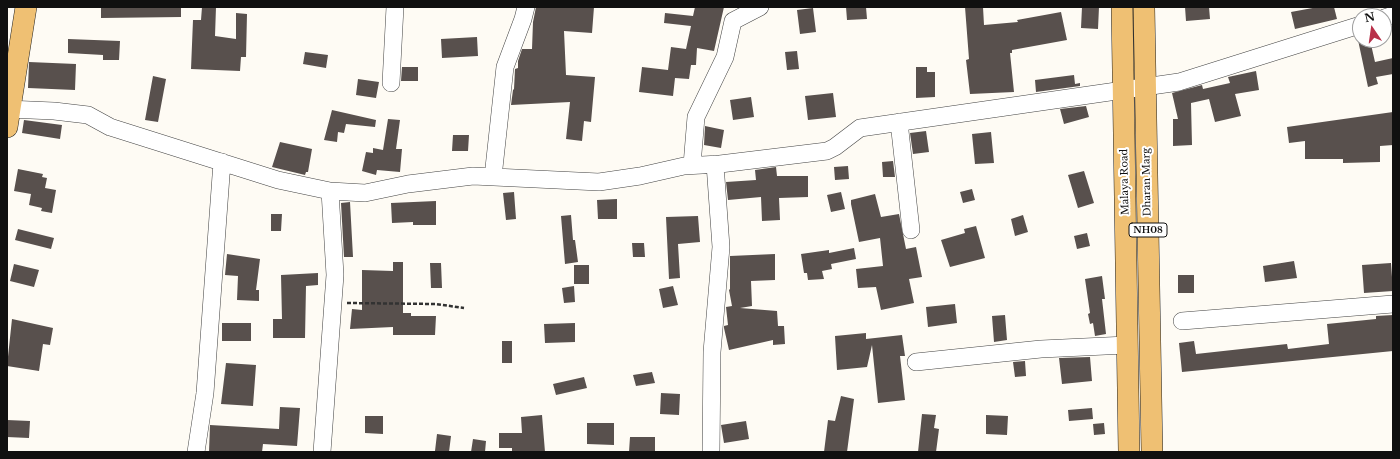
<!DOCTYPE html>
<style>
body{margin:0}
#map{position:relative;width:1400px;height:459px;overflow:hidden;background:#fefbf4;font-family:"Libre Baskerville",serif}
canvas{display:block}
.frame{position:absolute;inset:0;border:8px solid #101010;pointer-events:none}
.north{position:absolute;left:1352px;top:8px;width:40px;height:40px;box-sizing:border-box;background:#fff;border:1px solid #9f9f9f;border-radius:50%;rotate:347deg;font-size:11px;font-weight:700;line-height:16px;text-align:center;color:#101010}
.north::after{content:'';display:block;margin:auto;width:14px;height:18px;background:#b83049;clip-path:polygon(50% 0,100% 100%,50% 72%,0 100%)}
</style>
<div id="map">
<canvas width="1400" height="459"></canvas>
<div class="frame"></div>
<div class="north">N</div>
</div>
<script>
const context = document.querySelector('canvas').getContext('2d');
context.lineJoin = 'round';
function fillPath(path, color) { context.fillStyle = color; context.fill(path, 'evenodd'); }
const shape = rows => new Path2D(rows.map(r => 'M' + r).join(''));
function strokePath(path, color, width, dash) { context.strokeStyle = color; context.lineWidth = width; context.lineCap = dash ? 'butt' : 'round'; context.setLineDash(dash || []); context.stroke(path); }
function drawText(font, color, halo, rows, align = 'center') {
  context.font = font + ' "Libre Baskerville",serif'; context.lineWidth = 4; context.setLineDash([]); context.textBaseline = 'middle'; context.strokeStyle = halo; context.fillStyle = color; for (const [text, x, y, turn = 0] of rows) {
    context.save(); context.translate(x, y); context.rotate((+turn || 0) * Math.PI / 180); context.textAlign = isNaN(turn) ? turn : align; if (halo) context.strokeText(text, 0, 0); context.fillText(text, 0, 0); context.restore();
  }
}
fillPath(shape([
 [101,7,181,7,181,17,101,18],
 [202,7,216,7,215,36,236,39,236,13,247,14,246,57,241,57,240,71,191,69,193,20,201,20],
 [536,7,594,7,592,33,564,31,566,75,595,77,591,122,584,121,582,141,566,139,570,102,511,105,513,90,514,89,515,69,518,68,518,61,522,49,532,49,533,22],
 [695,7,724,7,714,51,697,48,696,65,691,65,689,79,675,78,673,96,639,92,642,67,668,70,671,47,686,49,691,26,664,23,665,13,693,16],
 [846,7,866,7,867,19,847,20],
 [965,7,983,7,984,25,1018,22,1017,20,1061,12,1067,40,1012,50,1012,53,1010,53,1014,92,970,94,966,60,969,59],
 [1082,7,1099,7,1098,29,1081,28],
 [1185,7,1209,7,1210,19,1186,21],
 [1318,7,1334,7,1337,19,1295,29,1291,12],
 [813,8,816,32,800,34,797,10],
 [477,37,478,56,442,58,441,39],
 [68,39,120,41,119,60,103,60,103,55,68,53],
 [1358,40,1370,40,1375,62,1393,58,1393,74,1376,77,1378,84,1368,87],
 [797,51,799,69,787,70,785,52],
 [305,52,328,55,326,68,303,64],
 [29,62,76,64,75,90,28,88],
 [402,67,418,67,418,81,401,81],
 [916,67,927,67,927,72,935,72,935,97,916,98],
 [1256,71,1259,90,1235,94,1241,116,1215,122,1209,99,1191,103,1192,145,1173,146,1173,119,1178,119,1172,93,1202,85,1203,89,1230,83,1228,77],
 [1074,75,1075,84,1080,83,1080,86,1036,92,1035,80],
 [153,76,166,79,158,122,145,120],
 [358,79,379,82,376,98,356,95],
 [833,93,836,117,808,120,805,96],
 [751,97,754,117,733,120,730,100],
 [1086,106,1089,117,1064,124,1060,109],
 [332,110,376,120,375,127,346,124,344,133,338,132,337,142,324,140],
 [1393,112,1393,145,1380,146,1380,162,1343,163,1343,159,1305,159,1305,141,1289,143,1287,127],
 [388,119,400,120,396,149,402,149,400,172,377,170,376,175,362,171,366,152,373,153,373,148,383,150],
 [24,120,62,125,60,139,22,133],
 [705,126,724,130,721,148,704,145],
 [926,131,929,152,913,154,910,133],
 [991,132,994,163,975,164,972,134],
 [453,135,469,135,468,151,452,151],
 [280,142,312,149,308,172,306,172,305,175,272,167],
 [893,161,895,177,883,177,882,162],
 [848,166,849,179,835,180,834,167],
 [776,167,777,176,808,176,808,197,779,198,780,220,762,221,761,197,728,200,726,182,756,180,755,170],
 [18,169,43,174,42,177,47,178,45,188,56,190,52,213,41,211,42,208,29,205,31,194,14,191],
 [1084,171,1094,203,1078,208,1068,175],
 [972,189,975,200,963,203,960,192],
 [514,192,516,219,506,220,503,193],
 [841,192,845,209,831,212,827,195],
 [875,194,881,217,899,214,906,249,916,247,922,277,909,279,914,303,881,310,876,287,858,288,856,269,883,266,880,238,859,242,851,204,851,200],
 [617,199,617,219,598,219,597,200],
 [436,201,436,225,413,225,413,222,392,223,391,203],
 [350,202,353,257,344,257,341,203],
 [271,214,282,214,281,231,271,231],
 [571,215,573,240,575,240,578,262,565,264,561,216],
 [1023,215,1028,232,1015,236,1011,219],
 [698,216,700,242,678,244,680,278,669,279,666,217],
 [976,226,985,258,950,267,941,240,965,233,964,229],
 [18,229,54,238,51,249,15,240],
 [1087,233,1090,246,1077,249,1074,236],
 [632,243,644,243,645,257,633,257],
 [854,248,856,259,831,264,832,269,822,271,824,279,808,280,807,273,804,273,801,254,829,250,829,253],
 [227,254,260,259,256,290,259,290,259,301,237,300,238,276,225,275],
 [775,254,775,280,751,281,752,306,740,308,777,311,778,326,784,326,785,344,773,345,773,340,729,350,724,328,724,326,728,325,726,307,732,306,729,290,730,289,730,256],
 [1294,261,1297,278,1265,282,1263,266],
 [393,262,403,262,403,313,411,313,411,316,436,316,435,335,393,335,393,327,350,329,352,309,362,310,362,270,393,271],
 [430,263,441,263,442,288,431,288],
 [1391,263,1393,291,1364,293,1362,265],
 [14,264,39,270,34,287,10,281],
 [574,265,589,265,589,284,574,284],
 [318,273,318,285,306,286,305,338,273,338,273,319,282,319,281,275],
 [1178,275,1194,275,1194,293,1178,293],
 [1102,276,1105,299,1102,299,1106,334,1095,336,1093,323,1090,324,1088,314,1090,313,1085,279],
 [574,286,575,302,564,303,562,288],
 [673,286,678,305,663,308,659,289],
 [955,304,957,323,928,327,926,307],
 [1005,315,1007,340,994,342,992,316],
 [1393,315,1393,351,1182,372,1179,343,1194,341,1196,354,1287,344,1288,349,1329,344,1327,324,1376,319,1376,316],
 [12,319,53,328,50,345,43,344,39,371,7,366],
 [222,323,251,323,251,341,222,341],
 [575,323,575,342,545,343,544,324],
 [866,333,866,339,902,335,905,356,900,356,905,400,878,403,872,345,867,367,837,370,835,336],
 [502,341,512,341,512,363,502,363],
 [1090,357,1092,381,1062,384,1059,358],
 [1025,361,1026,376,1015,377,1013,362],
 [226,363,256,365,253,406,221,404],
 [652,372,655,383,636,386,633,375],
 [584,377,587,388,556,395,553,384],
 [661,393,680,394,679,415,660,414],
 [841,396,854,399,847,452,824,452,828,420,835,421],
 [280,407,300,408,297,446,263,444,262,452,209,452,210,425,279,429],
 [1092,408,1093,419,1069,421,1068,410],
 [922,414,936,415,934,428,939,429,936,452,918,452],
 [542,415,545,452,512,452,512,448,499,448,499,433,522,433,521,417],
 [986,415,1008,416,1007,435,986,434],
 [365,416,383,416,383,434,365,433],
 [7,420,30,421,29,438,7,437],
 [746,421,749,439,724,443,721,425],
 [587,423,614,423,614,445,587,444],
 [1104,423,1105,434,1094,435,1093,424],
 [437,434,451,436,449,452,435,451],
 [630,437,655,437,655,452,629,452],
 [473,439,486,441,485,452,471,452]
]), '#58504d');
const minor = shape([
 [1384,18,1393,15],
 [391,83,395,7],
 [7,109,54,111,88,115,110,127,278,180,330,191,365,193,408,184,473,176,599,182,640,176,684,166,720,164,827,151,835,147,860,128,1179,82,1360,25],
 [899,122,911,230],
 [692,165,696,117,725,57,733,21,760,7],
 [493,177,505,67,523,19,526,7],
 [1182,321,1393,304],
 [916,362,1041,349,1127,345],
 [196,452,205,393,222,162],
 [322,452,335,275,330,191],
 [711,452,712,352,721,247,715,164]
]);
const major = shape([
 [1122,7,1129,452],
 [1144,7,1152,452],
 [7,127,26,7]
]);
strokePath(minor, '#434343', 18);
strokePath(major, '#212121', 22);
strokePath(shape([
 [347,303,436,304,464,308]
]), '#323232', 2.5, [4, 2]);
strokePath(minor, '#fff', 17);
strokePath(major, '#efc073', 21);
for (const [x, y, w] of [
 [1148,230,38]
]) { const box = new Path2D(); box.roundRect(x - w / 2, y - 7, w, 14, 3); context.fillStyle = '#fff'; context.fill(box); strokePath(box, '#101010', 1); }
drawText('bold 9px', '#101010', null, [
 ["NH08",1148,230]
]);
drawText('10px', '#101010', '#fff', [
 ["Malaya Road",1125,182,-91],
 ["Dharan Marg",1147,182,-91]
]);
</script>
